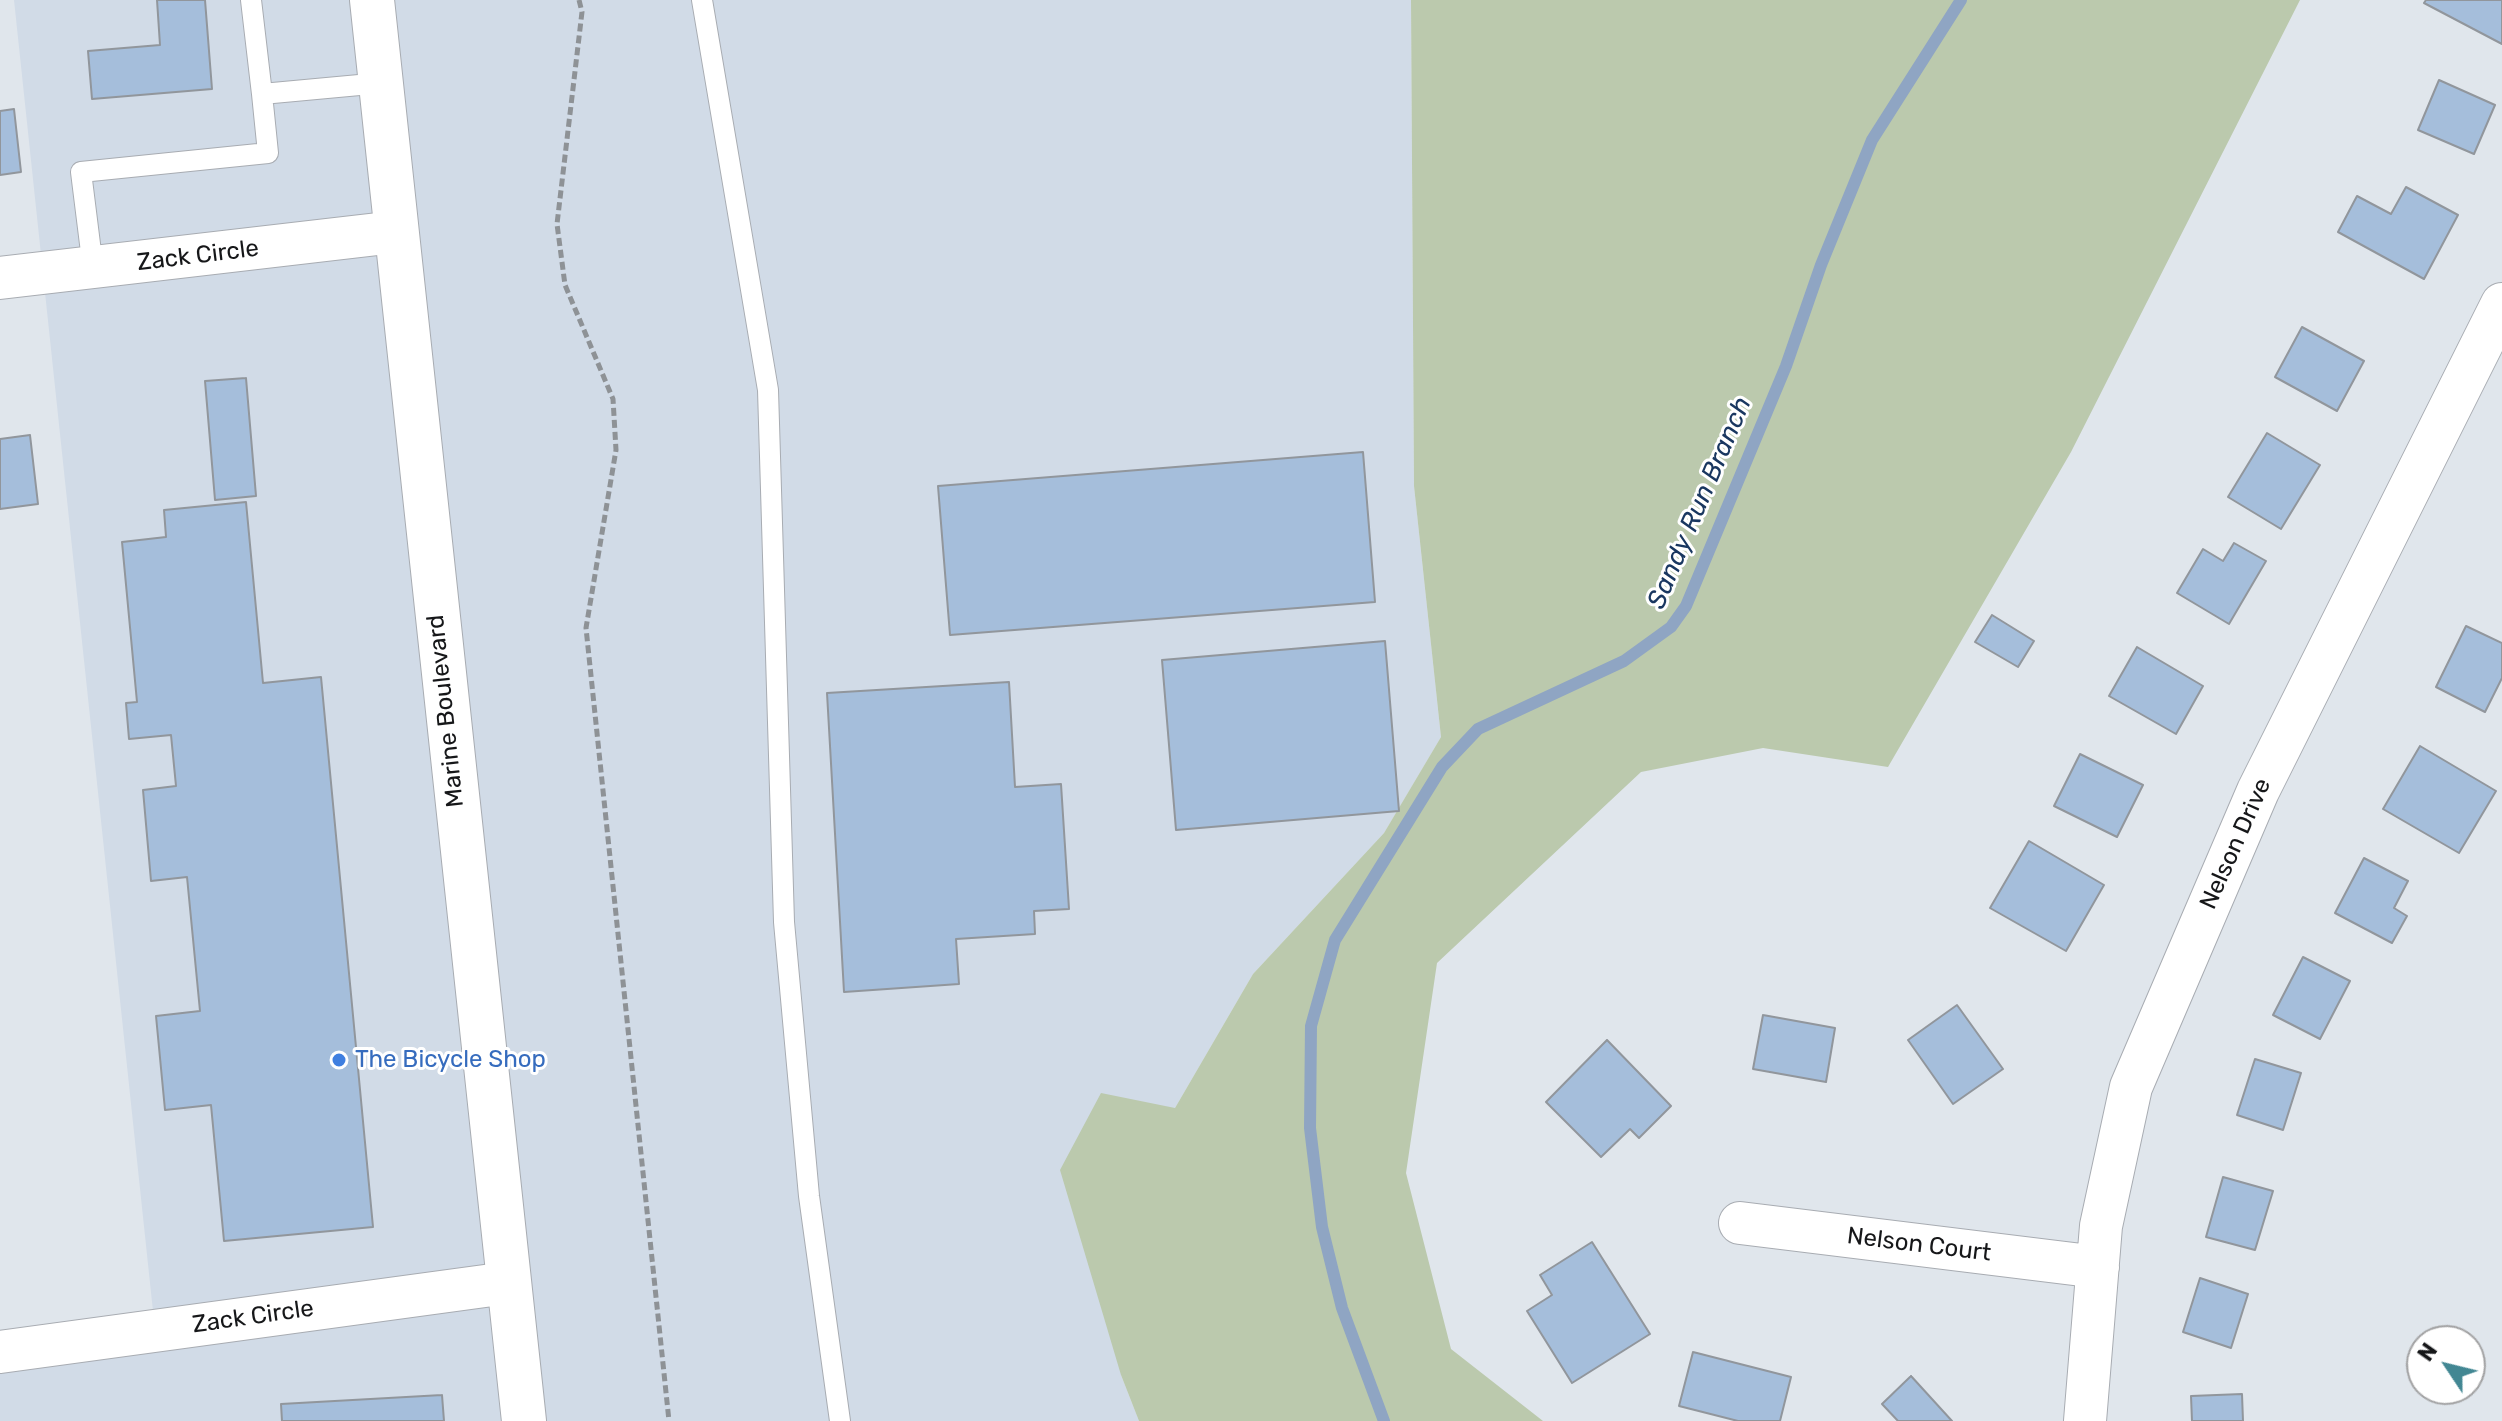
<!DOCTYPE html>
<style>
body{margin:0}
#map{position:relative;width:2502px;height:1421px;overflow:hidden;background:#e0e6ec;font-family:Rubik,sans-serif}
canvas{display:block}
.north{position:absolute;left:2406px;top:1325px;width:80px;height:80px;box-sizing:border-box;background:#fff;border:2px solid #a2a2a3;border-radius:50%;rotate:305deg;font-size:22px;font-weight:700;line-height:32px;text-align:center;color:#161719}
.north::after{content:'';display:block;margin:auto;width:28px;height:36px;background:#428793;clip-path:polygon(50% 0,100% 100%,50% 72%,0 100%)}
</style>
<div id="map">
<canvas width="2502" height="1421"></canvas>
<div class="north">N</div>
</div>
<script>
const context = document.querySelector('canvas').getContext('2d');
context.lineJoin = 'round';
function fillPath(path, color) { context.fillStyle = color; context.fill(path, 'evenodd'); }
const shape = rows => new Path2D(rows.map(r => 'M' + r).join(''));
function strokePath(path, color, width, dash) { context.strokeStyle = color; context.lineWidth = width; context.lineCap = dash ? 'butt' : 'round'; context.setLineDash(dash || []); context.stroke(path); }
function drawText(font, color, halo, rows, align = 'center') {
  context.font = font + ' Rubik,sans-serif'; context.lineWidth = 6; context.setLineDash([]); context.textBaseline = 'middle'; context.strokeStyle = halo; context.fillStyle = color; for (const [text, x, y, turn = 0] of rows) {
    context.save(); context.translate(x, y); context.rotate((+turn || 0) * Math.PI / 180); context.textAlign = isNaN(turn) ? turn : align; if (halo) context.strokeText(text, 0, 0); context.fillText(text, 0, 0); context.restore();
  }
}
fillPath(shape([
 [14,0,1411,0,1414,486,1441,737,1384,833,1253,974,1175,1108,1121,1375,1139,1421,0,1421,0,1352,155,1330]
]), '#d1dbe7');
fillPath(shape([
 [1411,0,2300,0,2071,452,1888,767,1763,748,1641,772,1437,963,1406,1173,1451,1349,1543,1421,1139,1421,1121,1375,1060,1170,1101,1093,1175,1108,1253,974,1384,833,1441,737,1414,486]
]), '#bbc9ad');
strokePath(shape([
 [1384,1421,1342,1308,1322,1227,1310,1128,1311,1026,1335,940,1442,767,1478,729,1624,661,1671,627,1686,606,1786,366,1821,265,1872,140,1961,0]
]), '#8fa5c3', 12);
const building = shape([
 [157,0,205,0,212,89,92,99,88,51,160,45,157,0],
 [2426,0,2502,0,2502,44,2424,3,2426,0],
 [2439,80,2495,105,2474,154,2418,130,2439,80],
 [14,109,21,172,0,175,0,111,14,109],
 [2406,187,2458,215,2424,279,2338,232,2357,196,2391,214,2406,187],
 [2302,327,2364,361,2337,411,2275,377,2302,327],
 [246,378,256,496,215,500,205,381,246,378],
 [2267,433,2320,465,2281,529,2228,497,2267,433],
 [30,435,38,504,0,509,0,439,30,435],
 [1363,452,1375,602,950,635,938,486,1363,452],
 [246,502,263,683,321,677,373,1227,224,1241,211,1105,165,1110,156,1016,200,1011,187,877,151,881,143,790,176,786,171,735,129,739,126,703,137,702,122,542,166,537,164,510,246,502],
 [2234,543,2266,561,2229,624,2177,593,2203,549,2223,561,2234,543],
 [1992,615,2034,641,2018,667,1975,642,1992,615],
 [2466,626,2502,643,2502,678,2485,712,2436,687,2466,626],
 [1385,641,1399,811,1176,830,1162,660,1385,641],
 [2137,647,2203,686,2176,734,2109,696,2137,647],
 [1009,682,1015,787,1061,784,1069,909,1034,911,1035,934,956,939,959,984,844,992,827,693,1009,682],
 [2420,746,2496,791,2459,853,2383,809,2420,746],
 [2080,754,2143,785,2117,837,2054,806,2080,754],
 [2029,841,2104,885,2066,951,1990,908,2029,841],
 [2364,858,2408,881,2394,908,2407,916,2392,943,2335,913,2364,858],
 [2303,957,2350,981,2320,1039,2273,1015,2303,957],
 [1957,1005,2003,1069,1953,1104,1908,1040,1957,1005],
 [1763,1015,1835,1028,1826,1082,1753,1069,1763,1015],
 [1607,1040,1671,1106,1639,1138,1630,1129,1601,1157,1546,1102,1607,1040],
 [2255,1059,2301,1073,2283,1130,2237,1115,2255,1059],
 [2223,1177,2273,1191,2255,1250,2206,1237,2223,1177],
 [1592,1242,1650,1334,1572,1383,1527,1311,1552,1295,1540,1275,1592,1242],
 [2200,1278,2248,1294,2231,1348,2183,1332,2200,1278],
 [1693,1352,1791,1377,1780,1421,1738,1421,1679,1406,1693,1352],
 [1911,1376,1952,1421,1898,1421,1882,1404,1911,1376],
 [2242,1394,2243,1421,2192,1421,2191,1396,2242,1394],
 [442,1395,444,1421,282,1421,281,1404,442,1395]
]);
fillPath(building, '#a5bedb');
strokePath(building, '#91969c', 2);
const lane = shape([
 [251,0,262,94],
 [702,0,768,390,784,922,809,1196,840,1421],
 [93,268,81,172,268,153,262,94,381,83]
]);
const street = shape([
 [0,278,395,232],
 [1740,1223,2098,1267],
 [0,1352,507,1283],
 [2085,1421,2101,1226,2131,1087,2258,791,2502,304]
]);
const primary = shape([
 [372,0,524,1421]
]);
strokePath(lane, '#a8acb2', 22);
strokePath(street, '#a8acb2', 44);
strokePath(primary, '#a8acb2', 46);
strokePath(shape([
 [579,0,582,12,557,224,565,285,613,399,616,450,586,628,669,1421]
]), '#8e9296', 5, [8, 4]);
strokePath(lane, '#fff', 20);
strokePath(street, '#fff', 42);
strokePath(primary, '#fff', 44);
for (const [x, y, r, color] of [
 [339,1060,8,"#3f7fe0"]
]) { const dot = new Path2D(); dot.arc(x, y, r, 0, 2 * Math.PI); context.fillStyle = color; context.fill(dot); strokePath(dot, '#fff', 3); }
drawText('24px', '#161719', '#fff', [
 ["Zack Circle",198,256,-7],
 ["Marine Boulevard",446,711,-96],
 ["Nelson Drive",2236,844,-66],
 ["Nelson Court",1919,1245,7],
 ["Zack Circle",253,1317,-8]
]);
drawText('24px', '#366cbe', '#fff', [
 ["The Bicycle Shop",355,1060]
], 'left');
drawText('italic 26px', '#193760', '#fff', [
 ["Sandy Run Branch",1700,503,-67]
]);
</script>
